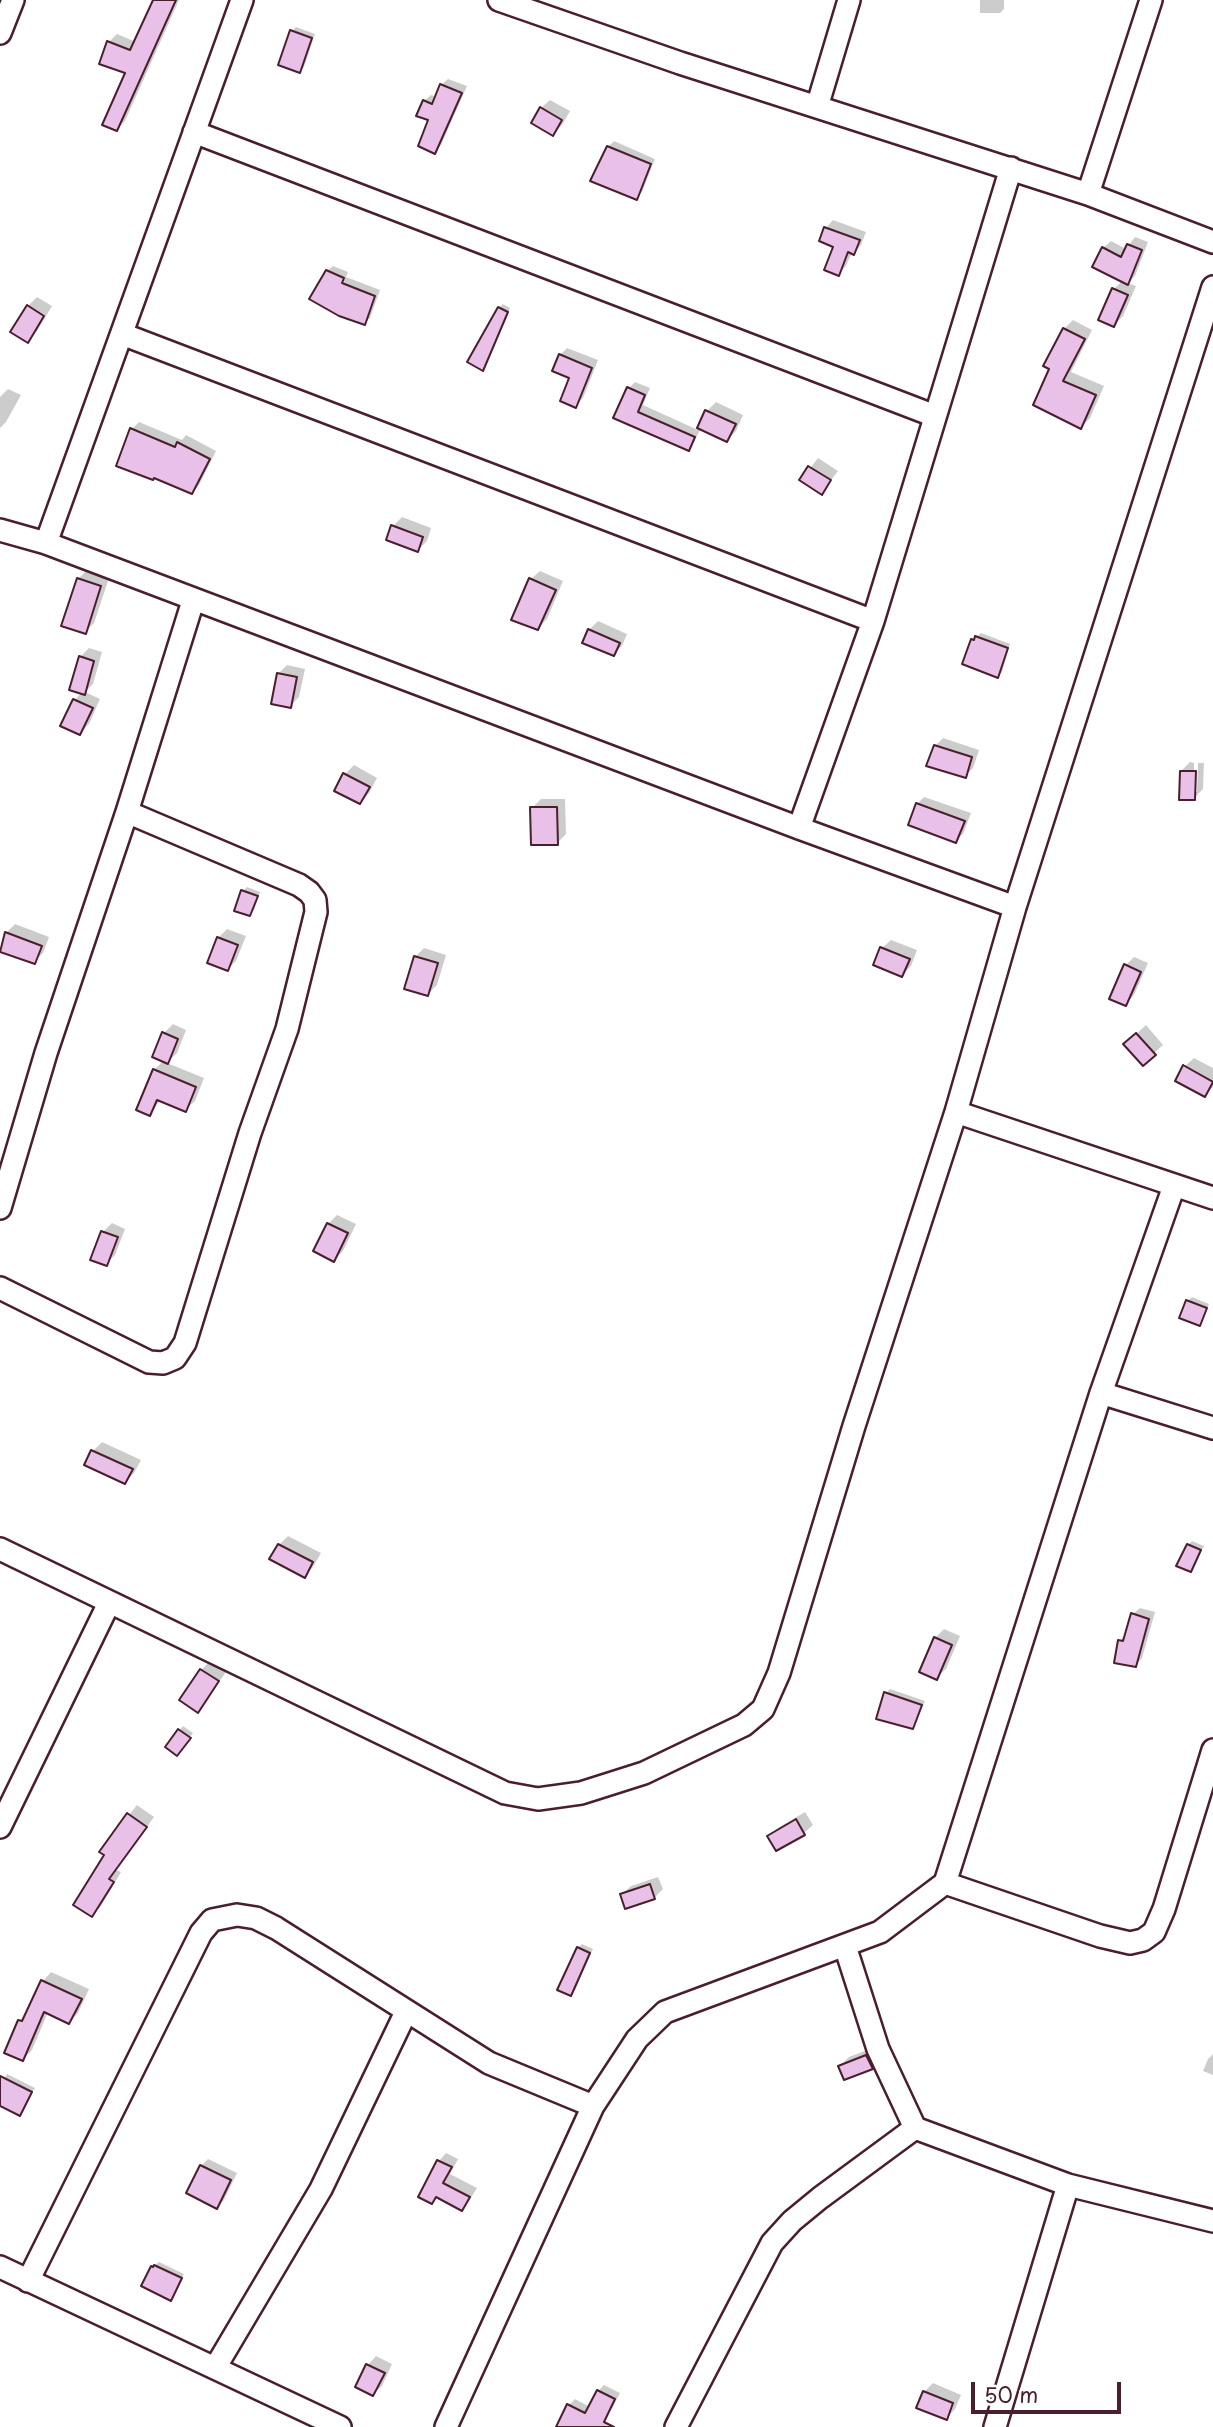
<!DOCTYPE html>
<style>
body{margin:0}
#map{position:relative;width:1213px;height:2427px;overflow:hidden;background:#fff;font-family:"Playpen Sans",sans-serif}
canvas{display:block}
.scale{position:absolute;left:971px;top:2382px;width:150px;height:32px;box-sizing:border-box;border:4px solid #4a1f2b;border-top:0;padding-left:9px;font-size:21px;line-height:24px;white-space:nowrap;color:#4a1f2b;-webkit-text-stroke:5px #fff;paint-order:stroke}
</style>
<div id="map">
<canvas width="1213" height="2427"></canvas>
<div class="scale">50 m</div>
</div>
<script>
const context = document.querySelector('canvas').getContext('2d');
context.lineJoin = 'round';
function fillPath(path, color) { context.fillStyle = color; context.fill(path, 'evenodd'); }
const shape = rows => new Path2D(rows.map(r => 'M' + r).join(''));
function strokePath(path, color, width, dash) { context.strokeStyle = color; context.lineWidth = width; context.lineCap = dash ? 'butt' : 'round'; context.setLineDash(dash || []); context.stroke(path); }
fillPath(shape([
 [155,0,179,0,125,121,117,129,127,72,109,42,117,34,136,42],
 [980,0,1004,0,1004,9,1000,13,980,13],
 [296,27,315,34,304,67,300,71,292,31],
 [448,79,467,86,441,145,435,151,430,119,424,101,431,95,437,97,441,85],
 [550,100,570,111,562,125,553,134,541,108],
 [614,141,655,159,642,192,636,198,608,147],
 [833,220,866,232,861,245,854,253,852,252,846,266,839,274,835,246,821,240,826,228],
 [1135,237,1148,242,1135,276,1128,283,1136,286,1123,316,1114,325,1114,289,1122,281,1103,248,1111,241,1126,249],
 [333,266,348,272,346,277,380,290,370,318,364,323,327,271],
 [37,297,52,306,37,331,28,340,28,306],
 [503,304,510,308,486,365,482,368,499,308],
 [1073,320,1092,330,1071,372,1104,386,1090,418,1081,427,1051,368,1064,329],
 [567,348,598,360,583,398,576,405,571,377,560,355],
 [635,382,650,388,643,405,698,430,707,411,716,402,743,415,736,431,727,440,701,428,694,442,688,449,615,417,629,388],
 [8,389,21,395,6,422,0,428,0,397],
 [139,422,182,440,186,435,216,451,199,485,192,492,132,429],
 [818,458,838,471,822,492,801,480],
 [402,517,431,528,427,541,418,550,393,526],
 [87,570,109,578,94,623,85,632,78,579],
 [540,571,563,581,547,619,538,628,531,579],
 [598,621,627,634,622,646,613,654,589,630],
 [981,633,1010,644,1002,672,998,676,973,640],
 [89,648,102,652,93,684,85,692,100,699,89,724,80,733,75,700,82,692,80,657],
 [287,665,305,669,299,697,290,706,278,674],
 [943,738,979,750,973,768,965,776,935,746],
 [1190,762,1194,763,1194,792,1197,792,1198,763,1204,763,1203,789,1194,798,1181,771],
 [354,765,377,778,369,793,360,802,345,774],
 [924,797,971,813,963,834,955,841,917,804],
 [541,799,565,799,566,834,557,843,532,808],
 [247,887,260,892,254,910,250,914,243,891],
 [15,924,49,937,43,953,34,962,0,950,6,933],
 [227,929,246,936,236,961,228,969,218,938],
 [891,940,917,950,911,966,902,975,882,948],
 [424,948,446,955,437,985,428,994,415,957],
 [1134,957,1148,963,1134,995,1126,1004,1126,965],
 [173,1024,186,1030,177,1053,167,1063,204,1078,195,1101,186,1109,161,1099,150,1114,154,1070,164,1060,164,1033],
 [1146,1025,1163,1045,1154,1053,1134,1036],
 [1194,1058,1213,1068,1213,1087,1205,1095,1185,1066],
 [337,1215,356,1224,343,1251,334,1260,315,1251,328,1224],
 [112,1223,125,1229,115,1255,106,1264,103,1232],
 [1192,1297,1209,1304,1199,1324,1188,1301],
 [102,1442,141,1460,134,1473,125,1482,86,1464,93,1451],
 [288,1536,321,1553,313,1567,304,1576,279,1545],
 [1192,1541,1204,1546,1190,1570,1188,1545],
 [1140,1608,1155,1612,1142,1658,1136,1665,1120,1641,1127,1633,1133,1614],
 [944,1629,960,1636,946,1669,937,1677,935,1638],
 [210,1661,226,1672,206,1701,198,1710,201,1670],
 [890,1689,925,1701,916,1723,912,1727,886,1693],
 [183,1726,193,1733,181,1750,167,1747],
 [137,1805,154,1817,116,1870,121,1872,101,1906,92,1914,106,1855,101,1851],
 [805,1812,813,1825,804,1833,769,1836,778,1828],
 [658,1877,663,1889,654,1898,622,1894,631,1886],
 [582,1944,593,1949,575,1990,571,1994,578,1948],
 [51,1972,89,1989,78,2013,69,2022,48,2012,32,2050,23,2059,20,2021,27,2013,43,1981],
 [875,2047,881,2058,872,2067,840,2066,849,2057],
 [1213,2054,1213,2075,1203,2071,1208,2059],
 [7,2074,35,2088,19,2114,0,2104,0,2085],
 [446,2153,458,2159,450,2174,477,2188,469,2201,462,2209,437,2196,432,2202,420,2196,439,2161],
 [208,2159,237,2173,224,2200,217,2207,201,2166],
 [159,2262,184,2274,170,2299,152,2267],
 [376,2356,392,2364,382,2386,373,2394,368,2365],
 [933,2383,961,2395,955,2409,947,2418,924,2392],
 [604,2385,620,2393,613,2407,595,2427,558,2427,569,2405,575,2399,590,2407,598,2391]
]), '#0003');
const building = shape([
 [153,0,176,0,117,131,102,125,125,73,99,64,107,41,130,50,153,0],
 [290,30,312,38,300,73,278,65,290,30],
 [440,84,462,93,435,154,418,146,428,120,416,116,423,100,432,104,440,84],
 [540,107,562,120,553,136,531,123,540,107],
 [607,146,651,164,637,200,590,181,607,146],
 [824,227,860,240,854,255,848,252,839,276,824,270,833,247,819,241,824,227],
 [1127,244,1142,250,1128,285,1092,267,1102,247,1121,257,1127,244],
 [326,270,344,278,342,283,375,296,365,325,339,316,309,299,326,270],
 [1112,288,1128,295,1114,327,1098,320,1112,288],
 [27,305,44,316,28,343,10,332,27,305],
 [498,307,508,312,483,371,467,362,498,307],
 [1063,328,1085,339,1063,381,1096,395,1081,429,1033,405,1049,369,1043,366,1063,328],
 [559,354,592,368,576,408,560,401,569,378,552,371,559,354],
 [627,387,645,395,638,412,695,437,689,451,613,418,627,387],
 [705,410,736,424,727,442,697,428,705,410],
 [130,428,175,447,177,442,210,459,192,494,154,478,153,480,116,466,130,428],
 [808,466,831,480,822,495,799,480,808,466],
 [391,525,423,537,418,552,386,540,391,525],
 [77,578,101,586,86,634,61,626,77,578],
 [529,578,556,590,538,630,511,620,529,578],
 [588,629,620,643,614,656,582,643,588,629],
 [975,636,1008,648,998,678,962,664,971,639,974,640,975,636],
 [79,656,94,661,85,695,69,690,79,656],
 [277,673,297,677,291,708,271,704,277,673],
 [73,699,93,708,80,735,60,726,73,699],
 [934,745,972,757,966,778,926,766,934,745],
 [1180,771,1196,771,1195,800,1179,800,1180,771],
 [343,773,370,787,360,804,334,791,343,773],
 [916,803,965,821,956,843,908,825,916,803],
 [530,807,557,807,558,845,531,845,530,807],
 [241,890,258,896,250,916,234,911,241,890],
 [5,932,42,946,35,964,0,952,5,932],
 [217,937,238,945,228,971,207,963,217,937],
 [880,947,910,959,902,977,873,965,880,947],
 [414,956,438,963,428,996,404,989,414,956],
 [1124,964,1141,972,1126,1006,1109,999,1124,964],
 [162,1032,178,1039,168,1064,152,1057,162,1032],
 [1136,1033,1156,1055,1143,1066,1123,1044,1136,1033],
 [1183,1065,1213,1082,1205,1097,1175,1081,1183,1065],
 [153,1069,196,1087,186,1112,157,1100,150,1116,136,1110,153,1069],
 [327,1223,348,1233,334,1262,313,1251,327,1223],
 [101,1231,118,1237,107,1266,90,1260,101,1231],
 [1186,1300,1207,1308,1200,1326,1179,1318,1186,1300],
 [91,1450,133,1469,125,1484,84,1465,91,1450],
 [278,1544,313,1562,305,1578,269,1559,278,1544],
 [1187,1544,1201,1550,1191,1572,1176,1566,1187,1544],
 [1131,1613,1149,1619,1136,1667,1114,1663,1118,1640,1123,1641,1131,1613],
 [934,1637,952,1645,937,1680,919,1672,934,1637],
 [200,1669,219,1681,198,1713,179,1700,200,1669],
 [884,1692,922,1705,913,1729,876,1719,884,1692],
 [178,1729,191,1738,177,1756,165,1747,178,1729],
 [127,1813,147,1827,109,1879,114,1882,92,1917,73,1905,104,1855,99,1852,127,1813],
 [796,1819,805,1835,776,1851,767,1836,796,1819],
 [650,1884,655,1899,625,1909,620,1894,650,1884],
 [577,1947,590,1953,571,1996,557,1990,577,1947],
 [41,1980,82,1999,69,2024,44,2012,23,2061,4,2053,18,2020,22,2021,41,1980],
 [866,2055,873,2069,844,2080,838,2066,866,2055],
 [0,2076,32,2092,20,2116,0,2106,0,2076],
 [437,2160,452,2167,443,2183,470,2197,462,2211,436,2197,432,2204,418,2197,437,2160],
 [200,2165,231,2180,217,2209,186,2193,200,2165],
 [154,2265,182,2278,171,2301,141,2286,151,2266,153,2267,154,2265],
 [366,2364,385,2373,373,2396,355,2387,366,2364],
 [597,2390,615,2399,604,2422,614,2427,556,2427,567,2404,585,2413,597,2390],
 [923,2391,953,2403,947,2420,916,2408,923,2391]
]);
fillPath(building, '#e8c0e8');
strokePath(building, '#4a1f2b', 2);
const minor = shape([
 [499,0,680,63,1088,194,1213,242],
 [0,33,13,0],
 [817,107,849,0],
 [194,132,935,416],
 [1088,194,1151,0],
 [122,334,873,621],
 [0,530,46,543,799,828,1015,907],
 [46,543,242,0],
 [799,828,873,621,1011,168],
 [956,1112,1213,1198],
 [0,1208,46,1053,127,812,193,601],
 [0,1288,149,1362,163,1363,175,1358,185,1343,250,1133,287,1029,316,912,315,900,309,892,299,885,127,812],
 [1101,1393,1213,1428],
 [0,1549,505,1793,538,1799,581,1793,644,1773,744,1725,763,1709,779,1673,854,1426,956,1112,1015,907,1213,287],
 [0,1827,109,1603],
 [945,1883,1100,1936,1130,1943,1143,1940,1154,1932,1164,1909,1213,1750],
 [845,1946,878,2049,915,2128,1068,2185,1213,2221],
 [0,2267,340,2427],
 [28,2281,201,1933,212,1920,237,1915,256,1918,276,1928,489,2063,593,2106],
 [215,2368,321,2189,406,2012],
 [446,2427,593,2106,637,2039,665,2012,880,1932,945,1883,1101,1393,1174,1186],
 [676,2427,772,2243,792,2221,820,2198,915,2128],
 [995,2427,1068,2185]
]);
strokePath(minor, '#4a1f2b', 26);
strokePath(minor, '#fff', 21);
</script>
